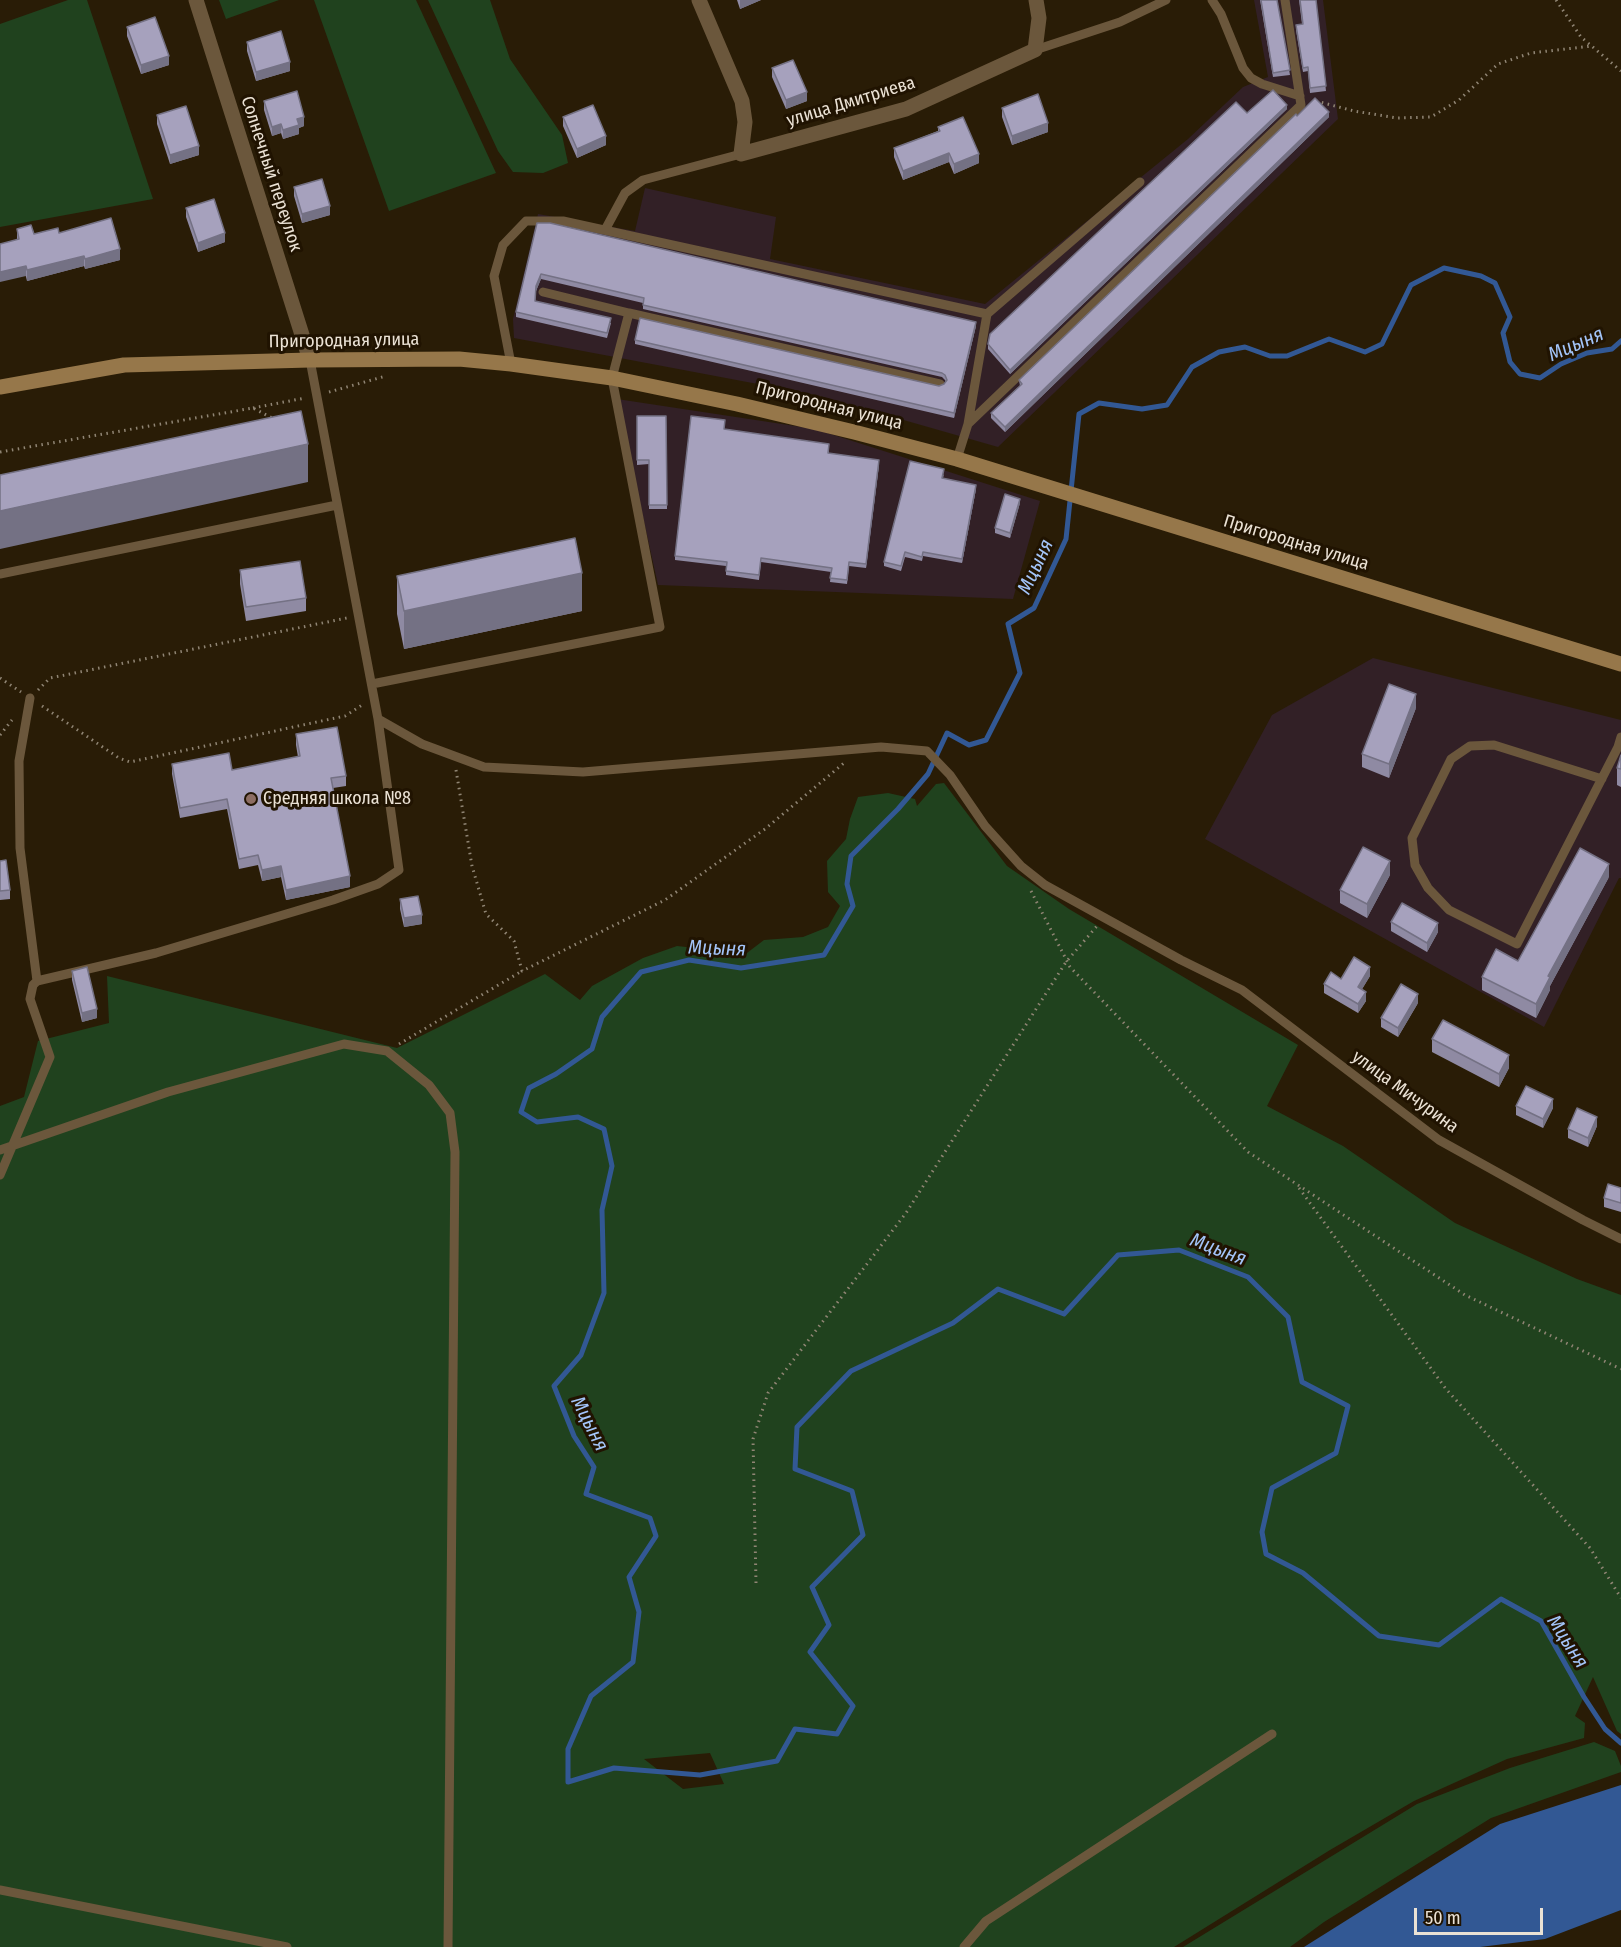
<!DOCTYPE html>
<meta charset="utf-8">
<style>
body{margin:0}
#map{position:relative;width:1621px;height:1947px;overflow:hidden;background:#291c06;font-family:"Fira Sans Condensed",sans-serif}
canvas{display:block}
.scale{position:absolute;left:1414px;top:1908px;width:129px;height:27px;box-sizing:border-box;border:3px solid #ebe2d5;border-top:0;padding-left:8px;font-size:18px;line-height:21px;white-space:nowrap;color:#ebe2d5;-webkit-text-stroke:4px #201301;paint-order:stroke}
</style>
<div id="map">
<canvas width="1621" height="1947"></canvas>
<div class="scale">50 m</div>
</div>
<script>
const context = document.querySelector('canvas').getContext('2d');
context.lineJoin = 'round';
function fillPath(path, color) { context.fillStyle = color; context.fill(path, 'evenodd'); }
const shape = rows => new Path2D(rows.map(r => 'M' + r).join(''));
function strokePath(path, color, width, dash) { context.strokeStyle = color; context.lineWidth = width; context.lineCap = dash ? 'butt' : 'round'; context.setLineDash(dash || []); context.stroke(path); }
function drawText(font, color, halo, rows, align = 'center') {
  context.font = font + ' "Fira Sans Condensed",sans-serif'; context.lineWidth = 6; context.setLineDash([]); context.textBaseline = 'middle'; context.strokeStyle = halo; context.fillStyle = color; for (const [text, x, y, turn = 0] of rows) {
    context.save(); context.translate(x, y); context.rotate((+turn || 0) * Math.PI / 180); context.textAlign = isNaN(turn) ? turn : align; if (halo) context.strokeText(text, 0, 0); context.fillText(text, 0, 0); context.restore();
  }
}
fillPath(shape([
 [1254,0,1323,0,1338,119,998,447,816,395,514,338,513,319,538,214,635,231,645,188,776,217,770,259,985,304,1188,139,1243,87,1268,77],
 [617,399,815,429,1040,501,1013,599,658,585],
 [1373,658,1621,720,1621,878,1619,878,1544,1027,1205,839,1272,715]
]), '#322026');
fillPath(shape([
 [68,0,87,0,153,199,0,227,0,24],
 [219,0,279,0,226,19],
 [314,0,416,0,496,173,389,211],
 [428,0,490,0,510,59,562,135,568,163,543,173,513,172,498,151],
 [944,783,1007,866,1069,909,1298,1045,1267,1106,1343,1146,1455,1223,1577,1279,1621,1295,1621,1734,1617,1731,1593,1677,1575,1716,1585,1723,1584,1738,1507,1759,1414,1801,1330,1850,1174,1947,0,1947,0,1106,24,1097,38,1041,109,1023,107,976,397,1048,545,974,580,1000,592,986,643,958,677,946,704,949,726,956,743,956,764,940,803,937,828,927,840,906,828,892,827,861,846,839,850,819,858,797,888,793,915,799,917,806,936,784],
 [710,1753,724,1784,683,1789,644,1759],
 [1594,1742,1615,1751,1621,1766,1621,1772,1491,1818,1324,1922,1290,1947,1183,1947,1417,1804,1510,1768]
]), '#20421e');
fillPath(shape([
 [1621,1785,1621,1910,1545,1939,1480,1947,1304,1947,1500,1824]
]), '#325894');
strokePath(shape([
 [1621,341,1612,349,1587,353,1561,364,1540,378,1520,374,1510,362,1503,333,1510,317,1495,283,1481,276,1444,268,1411,285,1382,344,1365,352,1329,339,1287,356,1270,356,1245,347,1219,352,1192,367,1167,405,1142,409,1099,403,1079,414,1066,539,1034,608,1008,624,1020,673,986,740,969,745,947,733,928,774,898,809,851,856,847,884,853,906,824,955,741,968,689,960,641,972,602,1017,592,1049,556,1074,529,1088,521,1112,537,1122,578,1117,604,1129,612,1166,602,1210,604,1293,581,1355,554,1386,574,1436,594,1467,586,1494,650,1518,656,1536,629,1577,639,1612,633,1662,591,1696,568,1749,568,1782,614,1768,700,1775,777,1761,795,1729,837,1734,853,1706,810,1652,829,1625,812,1587,863,1535,852,1491,795,1469,797,1427,851,1371,953,1323,998,1289,1064,1314,1118,1255,1179,1250,1248,1277,1288,1317,1302,1382,1348,1406,1336,1453,1272,1488,1262,1532,1266,1554,1303,1573,1379,1636,1439,1645,1501,1599,1541,1621,1584,1697,1605,1729,1621,1743]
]), '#325894', 5);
strokePath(shape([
 [1556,0,1581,37,1621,71],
 [1316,101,1354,111,1397,118,1431,117,1459,100,1498,64,1531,53,1592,46],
 [329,392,386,376],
 [253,408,305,398],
 [0,452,253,408,272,418],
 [0,678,21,692],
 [38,690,50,678,347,618],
 [42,706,119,758,130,762,345,716,362,705],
 [0,735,12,720],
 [456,770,472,866,486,914,514,941,522,971,665,900,765,829,844,763],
 [1031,891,1070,967,1248,1152,1465,1295,1621,1369],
 [399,1044,522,971],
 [1299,1188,1446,1389,1590,1548,1621,1598],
 [756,1583,753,1439,768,1393,906,1213,1066,962,1097,926]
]), '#908574', 3, [1.5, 4.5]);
strokePath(shape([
 [1212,0,1221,14,1243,68,1251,78,1262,84,1300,96],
 [1035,50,1120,22,1166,0],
 [605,230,625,193,643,180,741,154],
 [543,292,629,313],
 [511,364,494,276,503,245,526,221,563,221,987,314,1140,182],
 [968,424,987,314],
 [957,459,968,424,1301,105,1285,0],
 [0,574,337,505],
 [372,684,660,627,612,378,629,313,940,384],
 [378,719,422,744,484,767,583,772,881,747,927,751,950,775,985,826,1021,866,1045,885,1181,960,1242,990,1439,1140,1583,1220,1621,1239],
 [1602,779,1494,745,1470,746,1451,759,1412,838,1415,865,1428,888,1449,910,1517,944,1618,747,1621,737],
 [37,981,156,953,333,900,378,884,399,870,378,719,310,360],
 [0,1150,168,1092,344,1044,387,1051,429,1085,450,1113,455,1152,448,1947],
 [0,1175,50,1057,30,999,33,985,37,981,20,848,19,761,30,698],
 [0,1890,287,1947],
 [964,1947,986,1921,1272,1734]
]), '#6b573c', 9);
strokePath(shape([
 [196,0,310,360],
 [699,0,742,101,745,122,741,154,906,109,1035,50,1039,18,1036,0]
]), '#6b573c', 15);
strokePath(shape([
 [0,387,124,365,310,360,459,359,511,364,612,378,737,404,854,432,957,459,1621,664]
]), '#96774a', 15);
fillPath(shape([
 [737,0,761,0,740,9],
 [1260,0,1277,0,1290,75,1273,77],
 [1299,0,1316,0,1326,91,1310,93,1308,71,1303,72,1296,30,1296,25,1302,24],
 [127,27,169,65,141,74,127,36],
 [247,42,290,71,256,81,247,51],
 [772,68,807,101,786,109,772,77],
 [264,101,304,126,299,128,299,134,283,139,281,133,272,136,264,110],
 [1002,108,1048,132,1012,145,1002,117],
 [1287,109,1010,374,988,349,988,344,1247,113],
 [157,115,199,155,170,164,157,124],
 [1297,116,1329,117,1005,432,991,418,991,413,1020,386,1019,380],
 [563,117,606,145,577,158,563,126],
 [938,127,979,163,954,174,949,162,903,180,894,157,894,148,938,131],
 [294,187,330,215,302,223,294,196],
 [186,208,225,242,198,252,186,217],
 [537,223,976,326,954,418,635,344,635,340,939,386,944,384,946,382,945,380,942,377,643,309,643,303,541,279,536,291,535,301,611,323,607,338,516,317,516,312],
 [17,229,34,234,59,233,120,260,85,269,84,266,27,281,17,240],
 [637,416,666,416,667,509,649,509,649,464,637,465],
 [724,429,829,448,829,453,879,465,866,568,849,566,847,584,830,582,831,572,761,562,759,580,726,575,726,566,675,560,675,556],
 [944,474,943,478,976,489,962,563,923,556,922,561,905,557,901,571,884,566,884,562],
 [1020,503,1010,538,995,533,995,528],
 [240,570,306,598,306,611,246,621,240,584],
 [397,576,582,611,404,649,397,614],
 [1416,708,1389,778,1362,767,1362,754],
 [296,734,346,776,346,786,333,788,350,887,286,900,281,877,262,881,258,865,239,869,227,809,180,818,172,774,172,764,232,770,298,757,296,745],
 [1621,755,1621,787,1617,785,1617,768],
 [0,861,10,890,10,899,0,900],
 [1390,875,1367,918,1340,903,1340,890],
 [1609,877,1550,986,1550,990,1536,1018,1482,990,1482,977,1518,961],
 [400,899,422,924,404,927,400,909],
 [1391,922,1438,932,1427,952,1391,931],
 [72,971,97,1018,82,1022,72,980],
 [1370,976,1362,989,1366,1001,1358,1013,1324,993,1324,984,1341,979],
 [1418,1003,1398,1037,1381,1027,1381,1018],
 [1432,1039,1509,1068,1499,1087,1432,1052],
 [1516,1106,1553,1108,1543,1128,1516,1115],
 [1597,1126,1588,1147,1568,1138,1568,1129],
 [1621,1188,1621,1212,1604,1207,1604,1198]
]), '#8f8aa3');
fillPath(shape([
 [740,0,761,0,740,9],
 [169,56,169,65,141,74,141,65],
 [290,62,290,71,256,81,256,72],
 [807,92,807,101,786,109,786,100],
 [1287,105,1287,109,1010,374,1010,370],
 [1329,112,1329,117,1005,432,1005,427],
 [304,117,304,126,299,128,299,134,283,139,283,130,297,119],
 [1048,123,1048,132,1012,145,1012,136],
 [281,124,281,133,272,136,272,127],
 [606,136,606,145,577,158,577,149],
 [199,146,199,155,170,164,170,155],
 [949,153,949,162,903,180,903,171],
 [979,154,979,163,954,174,954,164],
 [330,206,330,215,302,223,302,214],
 [225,233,225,242,198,252,198,243],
 [120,249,120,260,85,269,85,259],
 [84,256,84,266,27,281,27,270],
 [26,266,26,276,0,282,0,272],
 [541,274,541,279,536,291,535,305,536,286],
 [976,322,976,326,954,418,954,413],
 [308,444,308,482,0,549,0,511],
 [879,460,879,465,866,568,866,564],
 [976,485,976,489,962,563,962,559],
 [1020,499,1020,503,1010,538,1010,533],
 [582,573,582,611,404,649,404,611],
 [1416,694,1416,708,1389,778,1389,764],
 [1390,861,1390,875,1367,918,1367,904],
 [1609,864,1609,877,1550,986,1550,990,1536,1018,1536,1004,1548,976],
 [281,866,281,877,262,881,262,870],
 [350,876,350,887,286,900,286,890],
 [422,915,422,924,404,927,404,918],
 [1438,923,1438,932,1427,952,1427,943],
 [1370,967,1370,976,1358,996,1358,987],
 [1366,992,1366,1001,1358,1013,1358,1004],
 [1418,994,1418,1003,1398,1037,1398,1028],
 [97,1009,97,1018,82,1022,82,1013],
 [1509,1055,1509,1068,1499,1087,1499,1074],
 [1553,1099,1553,1108,1543,1128,1543,1119],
 [1597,1117,1597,1126,1588,1147,1588,1138]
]), '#747184');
const building = shape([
 [1261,0,1277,0,1290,70,1273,73,1261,0],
 [1300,0,1316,0,1326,86,1310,88,1308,67,1303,68,1296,25,1303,24,1300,0],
 [155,17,169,56,141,65,127,27,155,17],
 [281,31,290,62,256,72,247,42,281,31],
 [793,60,807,92,786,100,772,68,793,60],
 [1273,90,1287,105,1010,370,988,344,990,334,1236,102,1247,113,1273,90],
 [297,91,304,117,297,119,299,125,283,130,281,124,272,127,264,101,297,91],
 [1038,94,1048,123,1012,136,1002,108,1038,94],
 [1315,98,1329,112,1005,427,991,413,1022,384,1019,380,1296,114,1297,116,1315,98],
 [593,105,606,136,577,149,563,117,593,105],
 [186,106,199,146,170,155,157,115,186,106],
 [963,117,979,154,954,164,949,153,903,171,894,148,940,131,938,127,963,117],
 [322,179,330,206,302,214,294,187,322,179],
 [214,199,225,233,198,243,186,208,214,199],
 [111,218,120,249,85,259,84,256,27,270,26,266,0,272,0,244,19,239,17,229,31,225,34,234,58,228,59,233,111,218],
 [537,223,550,223,976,322,954,413,635,340,640,318,939,386,944,384,947,380,945,375,942,373,643,305,644,298,541,274,536,286,535,301,611,318,607,333,516,312,537,223],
 [301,411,308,444,0,511,0,475,301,411],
 [637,416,666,416,667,505,649,505,649,460,637,460,637,416],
 [691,416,725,420,724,429,829,444,828,453,879,460,866,564,849,562,847,580,830,578,832,568,761,558,759,575,726,571,727,562,675,556,691,416],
 [910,461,944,469,942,478,976,485,962,559,923,552,922,557,905,552,901,566,884,562,910,461],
 [1005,494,1020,499,1010,533,995,528,1005,494],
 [575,538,582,573,404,611,397,576,575,538],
 [300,561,306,598,246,607,240,570,300,561],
 [1389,684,1416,694,1389,764,1362,754,1389,684],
 [337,727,346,776,331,778,350,876,286,890,281,866,262,870,258,855,239,859,227,799,180,808,172,764,229,753,232,770,300,756,296,734,337,727],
 [1621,755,1621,769,1617,768,1621,755],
 [1363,847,1390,861,1367,904,1340,890,1363,847],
 [1580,848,1609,864,1548,976,1550,977,1536,1004,1482,977,1496,949,1518,961,1580,848],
 [6,860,10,890,0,891,0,861,6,860],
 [418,896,422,915,404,918,400,899,418,896],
 [1402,903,1438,923,1427,943,1391,922,1402,903],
 [1354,957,1370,967,1358,987,1366,992,1358,1004,1324,984,1331,972,1341,979,1354,957],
 [87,967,97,1009,82,1013,72,971,87,967],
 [1401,984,1418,994,1398,1028,1381,1018,1401,984],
 [1443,1020,1509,1055,1499,1074,1432,1039,1443,1020],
 [1526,1086,1553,1099,1543,1119,1516,1106,1526,1086],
 [1577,1108,1597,1117,1588,1138,1568,1129,1577,1108],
 [1608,1184,1621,1188,1621,1203,1604,1198,1608,1184]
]);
fillPath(building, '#a6a1bd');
strokePath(building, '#747184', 1.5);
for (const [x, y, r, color] of [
 [251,799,6,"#8d6e63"]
]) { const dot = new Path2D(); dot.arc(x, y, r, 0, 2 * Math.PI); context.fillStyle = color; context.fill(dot); strokePath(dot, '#201301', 2); }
drawText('18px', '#ebe2d5', '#201301', [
 ["улица Дмитриева",851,102,-17],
 ["Солнечный переулок",271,174,72],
 ["Пригородная улица",344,341,-1],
 ["Пригородная улица",829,406,14],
 ["Пригородная улица",1296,543,17],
 ["улица Мичурина",1405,1092,36]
]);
drawText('18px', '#ebe2d5', '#201301', [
 ["Средняя школа №8",263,799]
], 'left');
drawText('italic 20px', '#a3c4f8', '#201301', [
 ["Мцыня",1576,345,-23],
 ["Мцыня",1036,567,-65],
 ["Мцыня",717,949,2],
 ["Мцыня",1218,1250,21],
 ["Мцыня",589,1424,63],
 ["Мцыня",1567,1642,57]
]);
</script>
